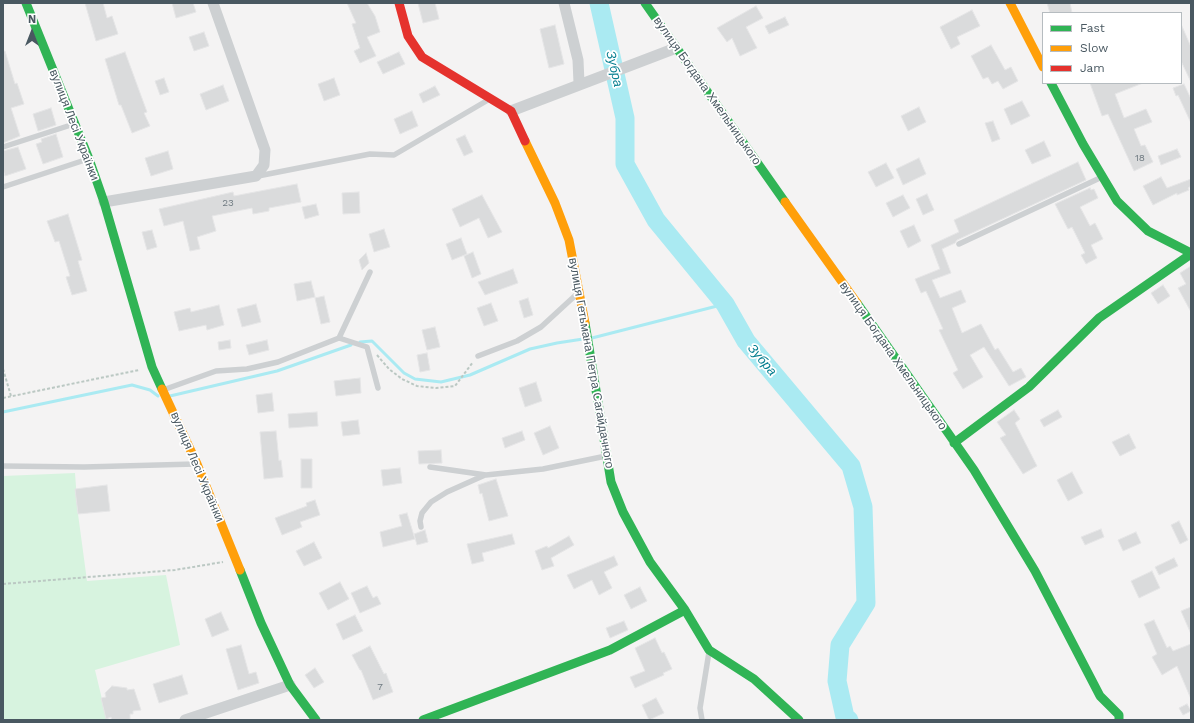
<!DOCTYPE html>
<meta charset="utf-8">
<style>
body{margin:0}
#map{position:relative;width:1194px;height:723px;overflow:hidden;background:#f4f3f3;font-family:"Work Sans",sans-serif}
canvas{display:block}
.frame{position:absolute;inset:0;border:4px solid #495861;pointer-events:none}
.legend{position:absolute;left:1042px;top:12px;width:140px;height:72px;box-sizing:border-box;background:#fff;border:1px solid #b6bcc0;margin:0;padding:5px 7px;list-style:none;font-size:12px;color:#495861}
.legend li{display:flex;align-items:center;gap:8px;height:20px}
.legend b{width:20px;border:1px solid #b6bcc0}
.north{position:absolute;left:12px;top:12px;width:40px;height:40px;-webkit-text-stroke:3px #fff;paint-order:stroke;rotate:0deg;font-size:11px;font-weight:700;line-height:16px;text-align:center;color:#495861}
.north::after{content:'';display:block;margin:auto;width:14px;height:18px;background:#495861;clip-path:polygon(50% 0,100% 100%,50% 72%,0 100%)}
</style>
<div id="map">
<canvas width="1194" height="723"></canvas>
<div class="frame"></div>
<ul class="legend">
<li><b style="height:5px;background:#30b455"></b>Fast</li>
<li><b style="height:5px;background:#ff9f0a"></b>Slow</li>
<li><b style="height:5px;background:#e5322d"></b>Jam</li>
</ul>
<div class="north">N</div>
</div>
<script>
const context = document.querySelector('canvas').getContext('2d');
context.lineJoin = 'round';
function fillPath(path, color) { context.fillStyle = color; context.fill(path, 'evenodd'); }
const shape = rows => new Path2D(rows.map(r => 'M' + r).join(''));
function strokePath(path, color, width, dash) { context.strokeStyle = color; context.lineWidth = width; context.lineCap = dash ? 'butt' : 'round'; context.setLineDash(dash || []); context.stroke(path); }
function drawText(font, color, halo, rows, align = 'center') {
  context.font = font + ' "Work Sans",sans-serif'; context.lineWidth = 3.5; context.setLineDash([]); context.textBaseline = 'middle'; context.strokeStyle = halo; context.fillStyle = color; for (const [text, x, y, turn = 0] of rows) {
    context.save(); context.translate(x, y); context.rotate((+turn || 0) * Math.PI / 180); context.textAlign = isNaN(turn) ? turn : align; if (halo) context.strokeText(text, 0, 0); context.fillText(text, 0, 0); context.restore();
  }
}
fillPath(shape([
 [75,473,78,514,87,581,166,575,180,645,95,670,107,720,3,720,3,476]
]), '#d7f3df');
strokePath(shape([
 [592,338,725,304],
 [360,342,372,341,404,373,415,379,441,382,470,375,530,349,557,343,583,339],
 [170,396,277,371,351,345],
 [3,412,132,385,150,390,158,396]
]), '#aaeaf2', 3);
strokePath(shape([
 [599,3,625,118,625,164,656,220,725,304,746,341,851,466,863,507,866,603,840,645,837,681,845,717,849,720]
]), '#aaeaf2', 19);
const building = shape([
 [85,3,103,3,107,18,112,16,118,34,96,41,85,3],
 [172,3,193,3,196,12,176,18,172,3],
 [347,3,367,3,375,16,380,32,367,37,376,56,360,63,354,51,360,48,352,24,356,23,347,3],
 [418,3,435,3,439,19,423,23,418,3],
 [1047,3,1070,3,1072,13,1050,13,1047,3],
 [756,6,763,18,746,27,757,48,740,56,732,38,727,42,717,28,756,6],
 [972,10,980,26,957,37,960,44,951,49,940,27,972,10],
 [785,17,789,25,769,34,765,26,785,17],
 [1181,24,1191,47,1191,82,1181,61,1181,24],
 [555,25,564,64,549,68,540,29,555,25],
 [204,32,209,46,194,51,189,37,204,32],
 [991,45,1005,70,1011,67,1018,81,1003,89,998,81,992,84,988,77,983,79,971,56,991,45],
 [3,51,5,51,15,84,17,83,24,104,11,108,20,136,3,143,3,51],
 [125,52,147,112,144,113,150,126,132,133,121,105,119,105,105,59,125,52],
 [399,52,405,64,383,74,377,62,399,52],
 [164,78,169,92,160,95,155,81,164,78],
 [334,78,340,95,324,101,318,84,334,78],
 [1090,83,1143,83,1115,94,1124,118,1146,109,1152,122,1134,129,1141,146,1145,145,1153,162,1134,171,1108,114,1102,116,1090,83],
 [1184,84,1191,99,1191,123,1178,95,1176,96,1173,88,1184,84],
 [223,85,229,101,206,110,200,94,223,85],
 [435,86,440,95,423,103,419,94,435,86],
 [1022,101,1030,116,1011,125,1004,109,1022,101],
 [919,107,926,122,908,131,901,116,919,107],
 [51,108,56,125,38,131,33,114,51,108],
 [412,111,418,126,400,134,394,119,412,111],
 [993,121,1000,139,992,142,985,123,993,121],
 [56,134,63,157,43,164,36,144,42,142,41,139,56,134],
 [465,135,473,152,464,156,456,139,465,135],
 [1044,141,1051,156,1032,164,1025,150,1044,141],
 [18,147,26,169,5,176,3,169,3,151,18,147],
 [1177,149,1181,157,1161,165,1158,156,1177,149],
 [168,151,173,169,151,176,145,158,168,151],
 [919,158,926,174,903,185,896,169,919,158],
 [1078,162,1086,180,957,240,955,243,942,249,951,273,932,280,940,298,961,290,966,302,952,308,962,333,981,324,995,350,998,348,1013,372,1021,368,1026,377,1009,386,984,347,970,355,983,377,963,389,953,373,958,370,939,330,943,329,926,291,921,293,915,279,940,269,931,245,959,232,954,220,1078,162],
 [886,163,894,178,876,187,868,172,886,163],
 [1161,177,1167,188,1191,179,1191,186,1188,188,1189,190,1177,195,1177,193,1153,205,1143,186,1161,177],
 [297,184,301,202,269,208,269,211,253,214,252,208,212,216,216,231,197,237,200,249,190,251,183,221,164,226,159,209,233,192,234,196,297,184],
 [1090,188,1091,190,1094,189,1098,198,1080,207,1090,226,1095,223,1103,239,1091,245,1097,258,1086,264,1081,255,1085,253,1072,227,1068,229,1055,204,1090,188],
 [359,192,360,213,343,214,342,193,359,192],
 [927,194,934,210,923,215,916,199,927,194],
 [482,195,502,232,488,238,479,218,460,227,452,209,482,195],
 [903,195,910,208,893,217,886,203,903,195],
 [316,204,319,215,305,219,302,207,316,204],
 [68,214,82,260,78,261,87,291,72,295,66,277,70,276,59,241,55,242,47,221,68,214],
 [914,225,921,241,908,248,900,231,914,225],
 [384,229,390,247,374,252,369,234,384,229],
 [152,230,157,247,147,250,142,232,152,230],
 [461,238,467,254,452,260,446,244,461,238],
 [473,252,481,274,472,278,464,256,473,252],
 [366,253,369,263,362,270,359,260,366,253],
 [1191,266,1191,312,1178,288,1186,284,1180,273,1191,266],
 [513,269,518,283,485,295,478,282,513,269],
 [311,281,315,297,297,301,294,284,311,281],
 [1163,285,1170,296,1158,304,1151,293,1163,285],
 [324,296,330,322,321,324,315,298,324,296],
 [528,298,533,315,524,318,519,301,528,298],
 [491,303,498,321,484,326,477,308,491,303],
 [256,304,261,322,242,327,237,309,256,304],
 [219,305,224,325,207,330,206,325,179,331,174,312,190,308,191,312,219,305],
 [435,327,440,347,427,350,422,330,435,327],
 [230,340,231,348,219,350,218,342,230,340],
 [267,340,269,350,249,355,246,345,267,340],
 [427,353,430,370,420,372,417,355,427,353],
 [360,378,361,393,336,396,334,381,360,378],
 [536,382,542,401,525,407,519,388,536,382],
 [272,393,274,411,258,413,256,395,272,393],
 [1014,410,1020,419,1015,423,1037,466,1023,474,1000,438,1006,435,997,422,1014,410],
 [1058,410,1062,417,1044,427,1040,420,1058,410],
 [317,412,318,426,289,428,288,414,317,412],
 [358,420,360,434,343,436,341,422,358,420],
 [550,426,559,448,543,455,534,433,550,426],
 [276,431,279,461,281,460,283,477,264,479,260,432,276,431],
 [522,431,525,440,505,448,502,438,522,431],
 [1129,434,1136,448,1120,456,1112,442,1129,434],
 [441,450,442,463,419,464,418,451,441,450],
 [301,459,312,459,312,488,301,488,301,459],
 [400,468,402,483,383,486,381,470,400,468],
 [1072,472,1083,493,1068,501,1057,480,1072,472],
 [496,479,508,516,489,521,482,493,480,494,478,485,496,479],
 [107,485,110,511,78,514,75,489,107,485],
 [315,500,320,515,300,522,302,527,282,535,275,518,307,506,306,503,315,500],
 [407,513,415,539,383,547,380,532,402,526,399,515,407,513],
 [1179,521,1188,540,1180,544,1171,525,1179,521],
 [1101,529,1104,537,1085,545,1081,537,1101,529],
 [425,530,428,542,417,545,414,534,425,530],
 [1136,532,1141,543,1123,551,1118,540,1136,532],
 [512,534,515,544,482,553,484,561,472,564,467,544,512,534],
 [569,536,574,545,551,558,554,566,542,570,535,551,547,546,548,548,569,536],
 [314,542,322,558,304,566,296,551,314,542],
 [614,556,618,565,604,572,612,588,599,595,592,580,574,589,567,575,614,556],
 [1174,558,1178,566,1159,575,1155,567,1174,558],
 [1152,571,1160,588,1139,598,1131,581,1152,571],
 [340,582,349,599,328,610,319,593,340,582],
 [367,586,373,598,377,596,381,604,360,613,351,593,367,586],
 [640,587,647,601,631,609,624,595,640,587],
 [1191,607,1191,634,1181,611,1191,607],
 [221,612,229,630,212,637,205,619,221,612],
 [355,615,363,631,343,640,336,624,355,615],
 [1154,620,1167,648,1170,646,1173,651,1191,644,1191,699,1177,666,1162,675,1152,657,1157,654,1144,624,1154,620],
 [624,621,628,630,610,638,606,628,624,621],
 [655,638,662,653,664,652,672,669,663,673,664,675,635,688,630,677,645,671,635,648,655,638],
 [241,645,249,674,256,672,259,683,238,690,226,649,241,645],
 [370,646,384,674,386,673,393,692,373,700,361,670,360,670,352,655,370,646],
 [315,668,324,682,314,688,305,675,315,668],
 [182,675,188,694,159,703,153,684,182,675],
 [112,686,127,688,127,690,134,689,141,710,133,711,133,714,130,714,130,720,112,720,111,717,106,719,101,698,106,697,105,693,112,686],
 [656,698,664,713,649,720,642,705,656,698],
 [1187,704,1191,711,1183,715,1179,708,1187,704]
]);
fillPath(building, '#dadbdc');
strokePath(building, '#e5e5e6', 1);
strokePath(shape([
 [377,355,389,369,402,379,417,386,436,388,455,386,473,362],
 [3,369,11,396],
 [3,398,139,370],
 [3,584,175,570,223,562]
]), '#bbc8c3', 2, [3, 2]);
strokePath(shape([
 [3,147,74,124],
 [258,176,370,154,394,155,488,100],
 [3,187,88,159],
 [959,244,1102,177],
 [339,338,367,347,378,388],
 [478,356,517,341,541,327,578,293],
 [163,390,216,371,247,369,278,362,339,338,370,272],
 [3,466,84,467,195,464],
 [430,467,486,475,543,469,606,456],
 [421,527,420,521,422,513,431,502,447,492,485,475],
 [702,720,700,708,709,652]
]), '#cdd0d2', 5.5);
strokePath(shape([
 [564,3,578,60,579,83],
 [511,111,676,48],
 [104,202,256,176,264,165,265,150,213,3],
 [185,720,290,685]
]), '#cdd0d2', 11);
strokePath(shape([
 [26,3,89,159,104,202,152,367,162,389],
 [645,3,785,202],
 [1051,83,1083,144,1117,201,1148,231,1191,253],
 [857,303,974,470,1035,571,1100,696,1119,715,1119,720],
 [585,323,611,482,623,512,650,562,685,610,709,650,754,679,799,720],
 [954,443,1029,387,1099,318,1191,254],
 [240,570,261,623,290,685,316,720],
 [423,720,610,650,685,610]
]), '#30b455', 9);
strokePath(shape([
 [1010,3,1043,67],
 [525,141,555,203,569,240,585,323],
 [785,202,857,303],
 [162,389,197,464,240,570]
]), '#ff9f0a', 9);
strokePath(shape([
 [399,3,408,36,422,57,511,111,525,141]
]), '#e5322d', 9);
drawText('10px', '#6f7a81', null, [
 ["18",1140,158],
 ["23",228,203],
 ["7",380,687]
]);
drawText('12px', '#495861', '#fff', [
 ["вулиця Богдана Хмельницького",707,91,55],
 ["вулиця Лесі Українки",74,125,69],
 ["вулиця Богдана Хмельницького",893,356,55],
 ["вулиця Гетьмана Петра Сагайдачного",591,363,80],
 ["вулиця Лесі Українки",197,467,67]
]);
drawText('italic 13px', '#067f90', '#fff', [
 ["Зубра",614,69,77],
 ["Зубра",762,360,50]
]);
</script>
